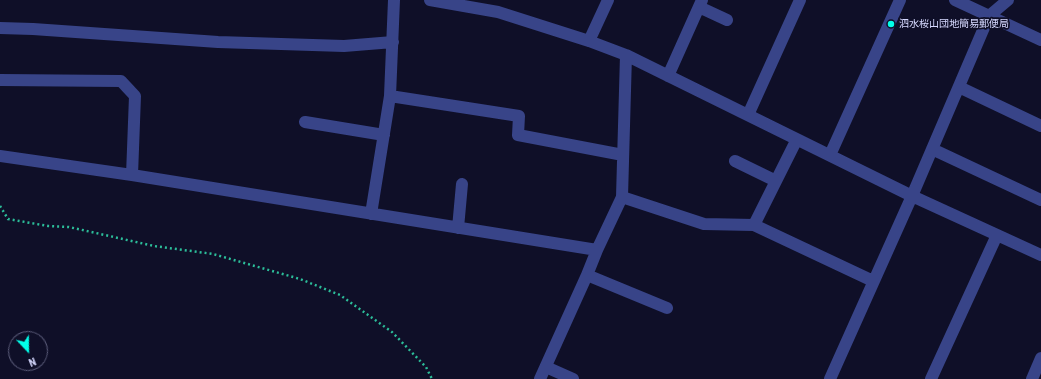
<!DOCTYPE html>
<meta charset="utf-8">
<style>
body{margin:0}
#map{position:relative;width:1041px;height:379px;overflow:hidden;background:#0f0f28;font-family:"Roboto Condensed",sans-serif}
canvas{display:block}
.north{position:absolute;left:8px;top:331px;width:40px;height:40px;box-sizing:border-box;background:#0f0f28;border:1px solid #5f607e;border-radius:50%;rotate:158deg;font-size:11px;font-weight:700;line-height:16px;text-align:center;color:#d6d9ff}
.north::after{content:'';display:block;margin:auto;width:14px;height:18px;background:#02ffea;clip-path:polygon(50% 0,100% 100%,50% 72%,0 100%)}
</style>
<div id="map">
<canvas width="1041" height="379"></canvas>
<div class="north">N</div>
</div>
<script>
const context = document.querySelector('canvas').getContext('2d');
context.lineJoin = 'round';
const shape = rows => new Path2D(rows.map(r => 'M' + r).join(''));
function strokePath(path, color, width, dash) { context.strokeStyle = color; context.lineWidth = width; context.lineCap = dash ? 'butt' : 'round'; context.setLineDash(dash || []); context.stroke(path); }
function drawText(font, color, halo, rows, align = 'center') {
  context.font = font + ' "Roboto Condensed","Noto Sans JP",sans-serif'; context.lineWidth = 3.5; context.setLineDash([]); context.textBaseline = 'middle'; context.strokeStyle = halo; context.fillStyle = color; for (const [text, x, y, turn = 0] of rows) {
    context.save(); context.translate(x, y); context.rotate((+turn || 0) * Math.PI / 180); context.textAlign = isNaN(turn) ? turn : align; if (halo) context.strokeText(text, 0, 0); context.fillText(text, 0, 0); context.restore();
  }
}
strokePath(shape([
 [0,206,8,219,48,226,69,227,154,246,213,254,300,279,340,295,392,332,426,367,432,379]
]), '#2cbd99', 2.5, [2, 3]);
strokePath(shape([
 [430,0,498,12,589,41,626,55,912,196,1041,255],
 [955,0,1041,40],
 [699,7,727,20],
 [0,28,33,29,218,42,344,46,393,42],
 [589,41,608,0],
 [668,76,702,0],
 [0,80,121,81,135,96,132,175],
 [959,87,1041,126],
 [390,96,519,116,518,135,623,155],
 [748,115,800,0],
 [305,122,384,135],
 [932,149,1041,200],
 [830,155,900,0],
 [0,156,132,175,597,250],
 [735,161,776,181],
 [622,197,704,224,754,225,873,281],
 [371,214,390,96,394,0],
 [754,225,797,139],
 [458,228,462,184],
 [587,275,667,308],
 [546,367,573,379],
 [540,379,587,275,597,250,622,197,626,55],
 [830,379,912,196,989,16,1008,0],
 [931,379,997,235],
 [1032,379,1041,358]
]), '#384488', 12);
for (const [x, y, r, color] of [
 [891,24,4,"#02ffea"]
]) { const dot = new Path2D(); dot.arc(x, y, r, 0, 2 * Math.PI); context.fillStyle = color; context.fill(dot); strokePath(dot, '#0f0f28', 1.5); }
drawText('10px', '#d6d9ff', '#0f0f28', [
 ["泗水桜山団地簡易郵便局",899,24]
], 'left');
</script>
